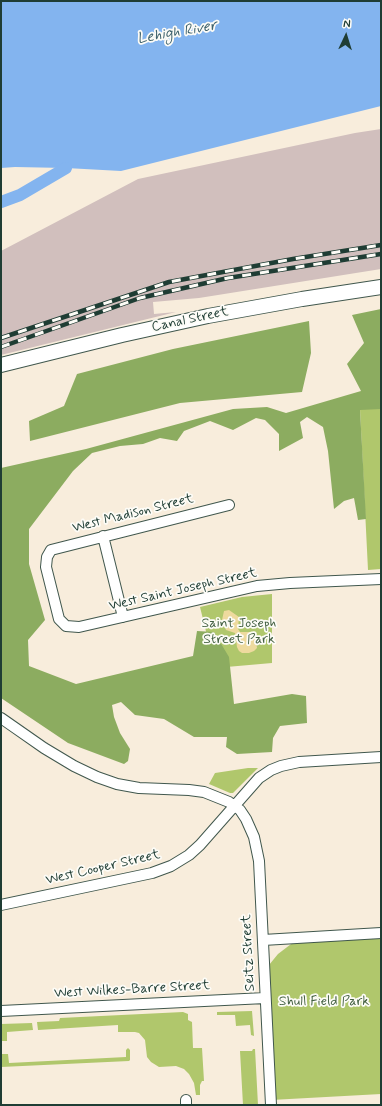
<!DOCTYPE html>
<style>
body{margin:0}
#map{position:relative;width:382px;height:1106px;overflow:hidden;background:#f8eddc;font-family:Mynerve,sans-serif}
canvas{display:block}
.frame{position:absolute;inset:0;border:2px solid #1f3d34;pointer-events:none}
.north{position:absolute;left:326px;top:16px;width:40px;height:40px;-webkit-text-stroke:3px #fdfcf7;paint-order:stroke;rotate:4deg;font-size:11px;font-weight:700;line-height:16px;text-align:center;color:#1f3d34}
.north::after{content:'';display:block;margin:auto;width:14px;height:18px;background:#1f3d34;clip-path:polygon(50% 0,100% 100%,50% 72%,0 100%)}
</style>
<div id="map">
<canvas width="382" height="1106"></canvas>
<div class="frame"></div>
<div class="north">N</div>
</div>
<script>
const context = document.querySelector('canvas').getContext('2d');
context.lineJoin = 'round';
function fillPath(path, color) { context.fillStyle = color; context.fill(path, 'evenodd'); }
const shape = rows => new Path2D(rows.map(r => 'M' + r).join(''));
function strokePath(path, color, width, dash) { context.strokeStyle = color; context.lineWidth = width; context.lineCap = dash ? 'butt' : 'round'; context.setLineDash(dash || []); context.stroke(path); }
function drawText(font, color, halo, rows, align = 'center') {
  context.font = font + ' Mynerve,sans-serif'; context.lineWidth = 3.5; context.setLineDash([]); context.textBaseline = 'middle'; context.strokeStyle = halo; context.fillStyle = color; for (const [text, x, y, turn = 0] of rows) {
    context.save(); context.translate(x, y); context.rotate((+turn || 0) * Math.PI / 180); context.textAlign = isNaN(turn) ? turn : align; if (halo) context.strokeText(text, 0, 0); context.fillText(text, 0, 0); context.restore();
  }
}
fillPath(shape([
 [381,129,381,269,199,298,153,302,154,314,176,312,1,355,1,251,138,179,355,133]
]), '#d1bfbd');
fillPath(shape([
 [360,409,381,409,381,569,368,570],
 [272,594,272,663,215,668,200,607,242,597],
 [248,768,258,768,233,793,230,793,209,784,215,773],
 [381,933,381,1094,271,1100,265,983,269,965,278,954,299,938],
 [252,1011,254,1036,251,1035,250,1025,236,1026,235,1015,217,1015,217,1012],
 [183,1012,188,1014,188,1020,192,1022,193,1048,202,1048,204,1081,202,1081,200,1085,200,1095,196,1095,194,1083,189,1074,184,1069,176,1066,159,1067,151,1062,147,1057,145,1040,139,1033,135,1032,118,1032,118,1025,38,1030,37,1022,59,1021,60,1018],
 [32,1023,33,1030,7,1032,7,1041,1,1041,1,1024],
 [128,1048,130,1050,130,1060,129,1061,1,1067,1,1054,8,1054,9,1063,126,1057,126,1050],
 [253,1049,255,1049,258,1105,243,1105,240,1051,252,1051]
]), '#b0c76c');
fillPath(shape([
 [381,309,381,409,360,410,366,519,358,520,354,498,344,501,334,509,328,451,323,427,307,417,300,422,303,438,279,451,279,434,265,420,256,418,233,430,210,421,184,431,177,441,160,438,143,444,120,446,92,453,73,471,29,529,29,564,45,620,28,640,29,666,76,684,193,656,197,631,214,632,229,657,234,704,292,694,306,696,307,723,280,726,273,738,272,752,237,754,226,747,227,737,194,737,164,719,135,715,121,702,112,705,114,717,120,733,130,749,128,761,124,764,68,743,1,698,1,468,86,449,233,409,267,407,286,413,361,391,347,364,364,343,352,315],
 [309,321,311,353,302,392,180,403,30,441,29,421,64,406,77,374,173,349]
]), '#8cac60');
fillPath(shape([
 [229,610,239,617,238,629,240,632,251,632,255,635,257,648,254,651,249,653,242,653,239,651,237,647,235,633,226,630,222,620,224,611]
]), '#eeda9e');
fillPath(shape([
 [1,1,381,1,381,106,121,171,66,168,15,167,1,168]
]), '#83b4ef');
strokePath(shape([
 [1,202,20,195,66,168]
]), '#83b4ef', 12);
const street = shape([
 [229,505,51,550,47,557,46,567,59,619,66,626,79,627,257,586,290,583,381,579],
 [103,536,123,617],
 [1,718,44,748,74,766,97,777,117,784,139,788,189,790,204,792,229,802,240,810,246,819,254,837,259,861,271,1105],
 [1,905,152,873,171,866,189,855,200,845,259,778,271,770,281,766,299,762,381,757],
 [263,940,381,933],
 [1,1011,265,998],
 [186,1100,186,1105]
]);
const secondary = shape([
 [1,365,122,335,208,316,302,299,381,287]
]);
strokePath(street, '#40574d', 12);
strokePath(secondary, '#40574d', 16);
strokePath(street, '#fff', 10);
strokePath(secondary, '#fff', 14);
const rail = shape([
 [1,338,169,282,293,259,381,245],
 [1,347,140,298,228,278,381,254]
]);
strokePath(rail, '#1f3d34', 4.5);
strokePath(rail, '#fdfcf7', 3, [9]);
drawText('14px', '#1f3d34', '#fdfcf7', [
 ["Canal Street",190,320,-12],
 ["West Madison Street",133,514,-14],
 ["West Saint Joseph Street",183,590,-13],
 ["West Cooper Street",103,868,-13],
 ["Seitz Street",249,953,-93],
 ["West Wilkes-Barre Street",132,990,-3]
]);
drawText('14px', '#436042', '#fdfcf7', [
 ["Saint Joseph",239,624],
 ["Street Park",239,640],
 ["Shull Field Park",324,1002]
]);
drawText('italic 15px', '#3d616c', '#fdfcf7', [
 ["Lehigh River",177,33,-10]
]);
</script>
